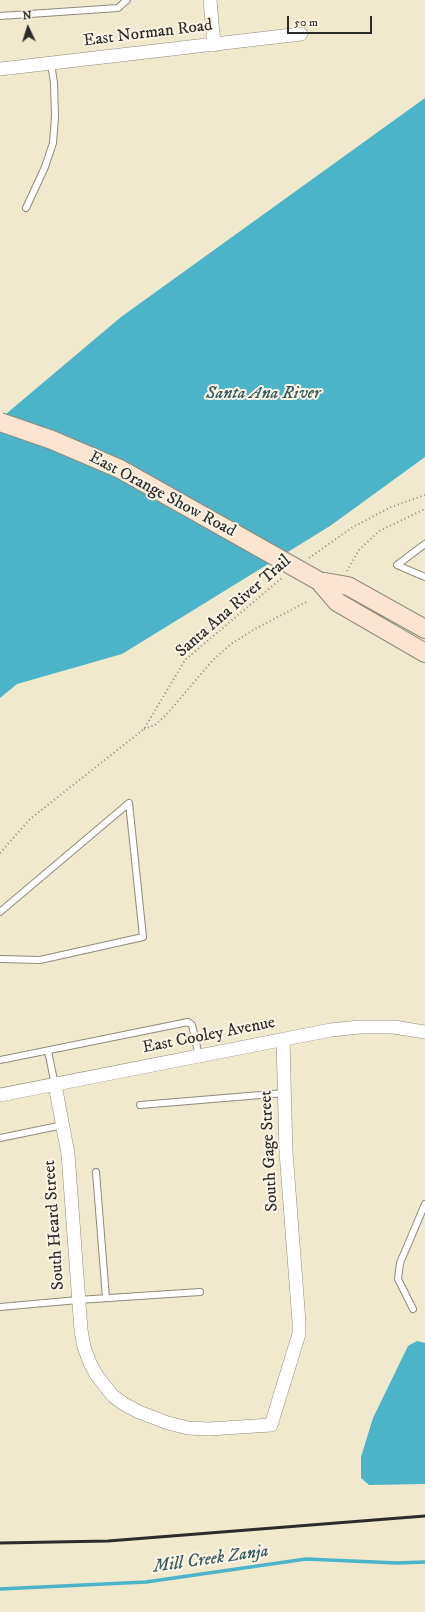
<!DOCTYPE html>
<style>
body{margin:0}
#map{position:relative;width:425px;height:1612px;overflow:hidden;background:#f0e9ce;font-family:"IM FELL DW Pica",serif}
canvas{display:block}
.north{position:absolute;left:8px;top:8px;width:40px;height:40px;-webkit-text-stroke:3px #fcf5e5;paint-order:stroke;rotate:356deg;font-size:11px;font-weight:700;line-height:16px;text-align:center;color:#2b2b2b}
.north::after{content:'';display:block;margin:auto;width:14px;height:18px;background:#2b2b2b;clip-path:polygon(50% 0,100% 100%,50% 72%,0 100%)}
.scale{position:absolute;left:287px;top:16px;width:85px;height:18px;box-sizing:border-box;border:2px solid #2b2b2b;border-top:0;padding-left:5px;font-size:12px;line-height:14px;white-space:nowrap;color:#2b2b2b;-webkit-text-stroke:3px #fcf5e5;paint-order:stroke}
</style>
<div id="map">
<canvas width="425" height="1612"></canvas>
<div class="north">N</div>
<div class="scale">50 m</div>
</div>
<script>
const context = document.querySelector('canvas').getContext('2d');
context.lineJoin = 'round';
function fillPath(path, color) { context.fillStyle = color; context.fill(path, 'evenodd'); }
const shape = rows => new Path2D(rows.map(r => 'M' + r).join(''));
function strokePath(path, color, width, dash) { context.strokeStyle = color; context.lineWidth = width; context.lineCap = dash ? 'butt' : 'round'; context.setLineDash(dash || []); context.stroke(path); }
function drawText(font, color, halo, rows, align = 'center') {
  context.font = font + ' "IM FELL DW Pica",serif'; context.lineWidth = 4; context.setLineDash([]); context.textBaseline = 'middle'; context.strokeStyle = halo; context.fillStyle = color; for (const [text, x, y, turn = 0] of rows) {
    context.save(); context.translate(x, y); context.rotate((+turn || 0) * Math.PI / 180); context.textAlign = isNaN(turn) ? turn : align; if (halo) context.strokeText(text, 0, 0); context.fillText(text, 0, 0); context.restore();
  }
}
fillPath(shape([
 [425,98,425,457,330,526,122,654,17,684,0,698,0,419,121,317],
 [417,1341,425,1343,425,1484,369,1485,361,1478,361,1457,373,1418,408,1346]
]), '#4bb4c9');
strokePath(shape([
 [0,1589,146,1582,306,1559,397,1563,425,1562]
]), '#4bb4c9', 3.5);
const lane = shape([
 [0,16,118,8,127,0],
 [26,208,45,167,53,143,55,116,54,83,51,63],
 [425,544,397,565,425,577],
 [0,912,129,803,143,937,40,960,0,959],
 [48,1051,55,1085],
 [0,1060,188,1022,192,1025,199,1056],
 [140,1105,285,1093],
 [0,1138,63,1125],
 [96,1172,106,1298],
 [0,1307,78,1300,200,1292],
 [413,1309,398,1279,400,1263,425,1204]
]);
const street = shape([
 [210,0,214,45],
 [0,69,301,34],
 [55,1085,68,1154,81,1330,84,1347,90,1363,97,1376,113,1396,124,1404,139,1412,168,1423,188,1428,209,1429,271,1425,299,1334,299,1322,286,1152,283,1040],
 [0,1095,331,1030,359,1027,394,1027,425,1032]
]);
const secondary = shape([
 [319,581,337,602,425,653],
 [319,581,348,586,425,629]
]);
strokePath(lane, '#8e8a7c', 8);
strokePath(street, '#8e8a7c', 14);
strokePath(secondary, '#8e8a7c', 20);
strokePath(shape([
 [309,558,353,527,391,507,425,495],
 [347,571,359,550,379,531,425,509],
 [144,729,155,725,166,715,213,660,231,644,255,629,308,601],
 [0,853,30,819,144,729,185,660,283,577]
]), '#8e8a7c', 2, [1, 3]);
strokePath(lane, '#fff', 6);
strokePath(street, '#fff', 13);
strokePath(secondary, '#fde4d0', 18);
strokePath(shape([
 [0,1543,108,1541,425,1516]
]), '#2b2b2b', 3);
const secondaryBridge = shape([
 [0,422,52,440,120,469,319,581]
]);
strokePath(secondaryBridge, '#8e8a7c', 20, []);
strokePath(secondaryBridge, '#fde4d0', 18);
drawText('17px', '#2b2b2b', '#fcf5e5', [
 ["East Norman Road",148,34,-7],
 ["East Orange Show Road",162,495,28],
 ["Santa Ana River Trail",234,607,-41],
 ["East Cooley Avenue",209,1036,-11],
 ["South Gage Street",270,1151,-93],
 ["South Heard Street",55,1225,-94]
]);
drawText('italic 18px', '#365b62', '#fcf5e5', [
 ["Santa Ana River",263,394],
 ["Mill Creek Zanja",211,1560,-8]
]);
</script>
